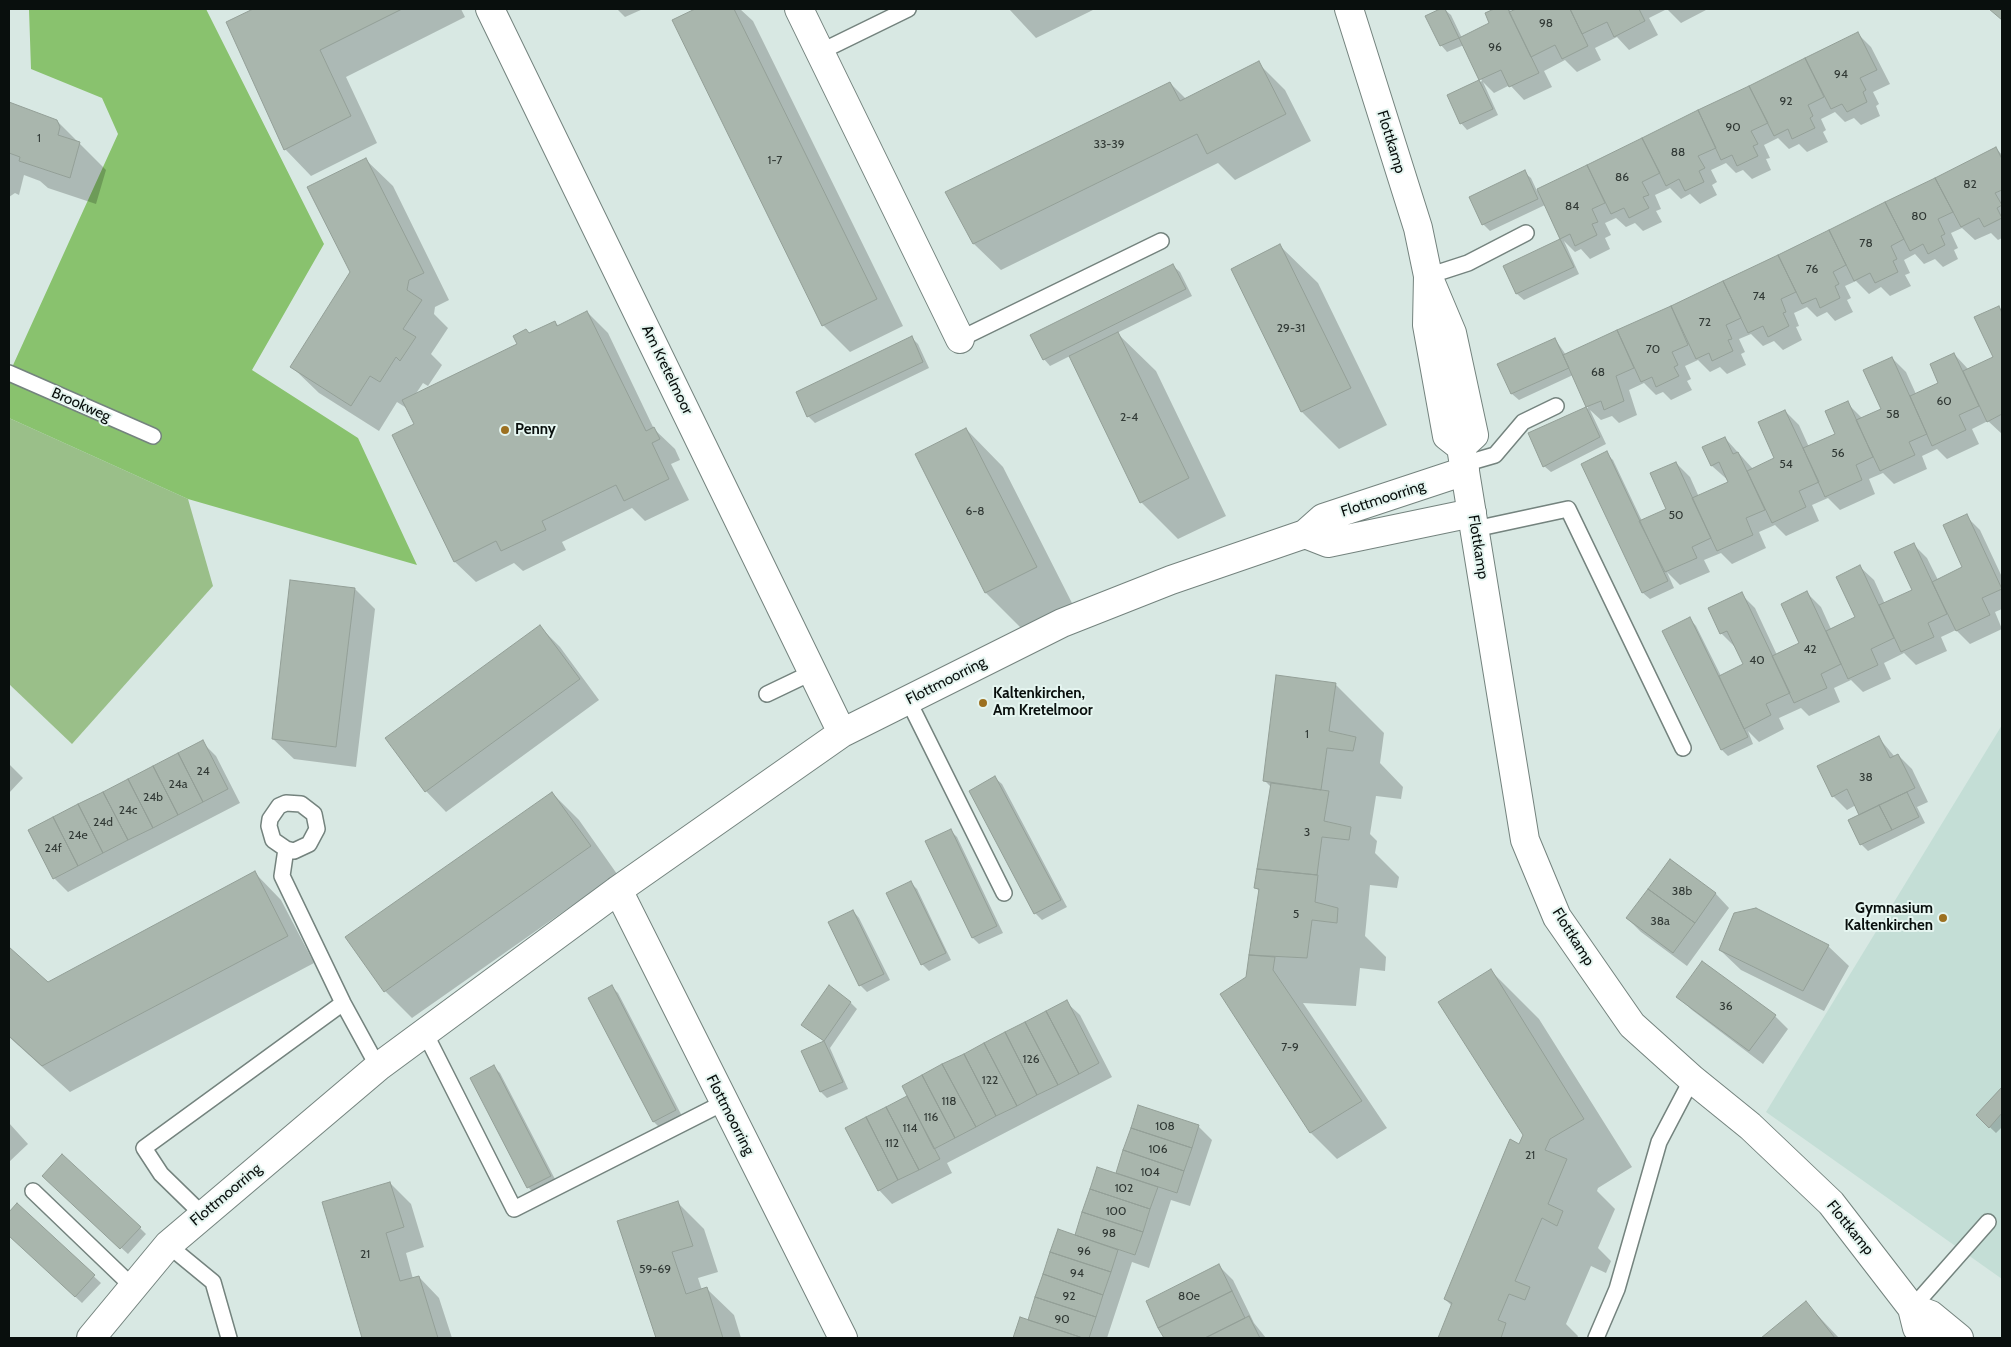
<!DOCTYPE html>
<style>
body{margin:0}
#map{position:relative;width:2011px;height:1347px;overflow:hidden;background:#d8e8e3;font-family:Cabin,sans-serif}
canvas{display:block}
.frame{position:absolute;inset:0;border:10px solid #090f0d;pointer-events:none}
</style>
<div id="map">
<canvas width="2011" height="1347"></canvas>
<div class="frame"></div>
</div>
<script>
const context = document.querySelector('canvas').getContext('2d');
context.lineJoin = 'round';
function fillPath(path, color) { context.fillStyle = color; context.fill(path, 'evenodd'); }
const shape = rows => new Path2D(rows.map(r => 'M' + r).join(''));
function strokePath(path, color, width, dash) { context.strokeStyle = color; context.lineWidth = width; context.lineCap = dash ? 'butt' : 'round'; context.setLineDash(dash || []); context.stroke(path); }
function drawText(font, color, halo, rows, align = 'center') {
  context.font = font + ' Cabin,sans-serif'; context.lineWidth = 4; context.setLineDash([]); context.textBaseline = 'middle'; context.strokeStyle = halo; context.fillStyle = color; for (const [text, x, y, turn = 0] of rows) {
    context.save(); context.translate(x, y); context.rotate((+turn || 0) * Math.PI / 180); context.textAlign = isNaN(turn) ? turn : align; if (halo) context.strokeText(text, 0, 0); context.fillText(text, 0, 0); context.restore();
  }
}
fillPath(shape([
 [2002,725,2002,1279,1766,1112]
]), '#c4ded6');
fillPath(shape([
 [9,418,188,499,213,586,72,744,9,684]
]), '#9abf89');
fillPath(shape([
 [29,9,206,9,324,244,252,370,358,438,417,565,188,499,9,418,9,374,118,134,102,98,31,69]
]), '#89c26e');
fillPath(shape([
 [256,9,461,9,465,17,346,77,377,143,311,176,285,149,227,23],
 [617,9,643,9,625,17],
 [698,9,740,9,753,21,903,326,850,352,823,325,674,21],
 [1009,9,1095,9,1036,38],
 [1444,9,1451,15,1462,38,1491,23,1486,14,1497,9,1509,9,1512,12,1519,9,1706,9,1706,10,1681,23,1667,9,1649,18,1658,35,1629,50,1617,37,1595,48,1601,60,1577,72,1565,60,1544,71,1552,87,1524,100,1510,85,1494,93,1483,82,1498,115,1467,130,1461,123,1449,96,1482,81,1464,45,1447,52,1441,45,1427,16],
 [1858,34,1871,47,1890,84,1873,92,1879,104,1876,106,1880,116,1861,125,1854,118,1845,122,1835,112,1821,119,1826,130,1823,132,1828,142,1807,152,1799,144,1789,149,1778,138,1764,145,1770,158,1766,159,1771,170,1752,179,1743,170,1736,173,1726,163,1711,170,1717,182,1712,185,1717,195,1700,204,1690,194,1681,199,1670,188,1655,195,1661,209,1656,211,1662,222,1643,231,1635,223,1626,227,1616,218,1605,223,1611,235,1605,238,1610,249,1590,259,1581,249,1575,252,1564,241,1579,274,1524,300,1517,294,1504,266,1561,239,1545,205,1490,231,1483,224,1524,172,1531,178,1537,191],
 [1258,63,1285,90,1311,141,1235,180,1218,163,1001,270,974,244,946,192,1170,83,1186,99],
 [9,103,57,121,106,170,96,204,48,188,40,181,24,175,19,195,15,193,9,197],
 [1996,148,2002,155,2002,238,1998,240,1991,233,1975,240,1962,228,1951,233,1958,248,1954,250,1958,259,1943,267,1935,259,1924,264,1915,254,1904,260,1910,273,1905,275,1911,286,1890,296,1881,287,1869,294,1856,281,1845,286,1851,298,1847,300,1853,312,1835,321,1827,312,1817,317,1807,307,1794,313,1799,326,1796,327,1802,340,1783,350,1774,341,1763,346,1751,334,1739,339,1745,352,1741,354,1746,365,1727,374,1720,367,1710,372,1698,360,1685,366,1691,379,1687,381,1692,390,1671,400,1663,392,1656,395,1644,383,1629,390,1637,415,1619,423,1612,416,1601,420,1590,410,1606,444,1551,472,1544,466,1530,433,1588,408,1573,375,1519,400,1512,394,1555,339,1566,355,1779,256],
 [366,160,393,186,449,300,435,307,434,314,448,328,431,354,442,365,428,386,423,383,415,395,518,345,530,334,554,322,559,326,587,312,608,333,654,429,675,449,680,460,671,464,689,500,645,521,632,508,562,542,566,550,523,571,514,563,476,582,455,562,394,436,416,425,408,409,397,402,379,431,319,393,292,367,352,272],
 [1280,246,1318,283,1387,425,1339,449,1302,412,1232,269],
 [1173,266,1180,272,1192,296,1117,333,1156,371,1226,516,1178,539,1141,502,1070,356,1050,366,1044,359],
 [1999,307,2002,311,2002,434,1988,421,1972,429,1979,444,1947,459,1937,449,1922,456,1927,469,1894,484,1883,473,1869,479,1875,494,1840,510,1828,498,1812,505,1819,521,1786,536,1775,525,1759,532,1766,548,1732,564,1721,553,1704,560,1710,572,1680,585,1667,572,1674,588,1650,599,1643,593,1582,464,1606,453,1613,460,1642,521,1668,510,1676,463,1690,477,1699,497,1730,482,1712,466,1704,448,1725,438,1753,469,1776,459,1785,411,1799,425,1809,447,1837,435,1847,403,1862,418,1882,409,1892,358,1906,372,1916,394,1940,383,1954,354,1969,370,1995,358],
 [911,337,918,344,929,368,815,423,809,417,797,392],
 [966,429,1003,467,1073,605,1023,630,986,593,916,454],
 [1966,516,1980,530,2002,577,2002,609,1995,612,2002,629,1970,644,1956,630,1941,637,1947,651,1916,665,1904,653,1884,663,1891,679,1863,692,1851,680,1834,688,1840,702,1809,716,1801,708,1779,718,1784,729,1759,742,1748,731,1753,744,1728,756,1722,750,1690,619,1696,626,1721,676,1745,665,1735,647,1721,633,1710,609,1741,594,1755,608,1777,655,1801,643,1807,593,1821,607,1831,629,1856,618,1860,567,1874,580,1885,604,1913,591,1913,544,1927,558,1938,580,1964,568],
 [355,589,375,609,356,767,294,759,273,739],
 [540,627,560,647,599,700,446,812,426,791],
 [1335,684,1384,733,1380,763,1403,787,1401,799,1376,796,1370,834,1377,841,1375,853,1399,877,1397,888,1370,885,1365,936,1386,957,1385,971,1360,968,1356,1006,1303,1003,1387,1128,1337,1159,1311,1133,1222,994,1247,978,1260,892,1256,888,1271,787,1265,781],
 [1878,737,1895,757,1898,755,1912,769,1928,802,1917,807,1925,823,1868,851,1861,844,1861,815,1856,805,1847,810,1833,796],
 [202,742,216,756,240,803,68,892,54,878],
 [9,764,23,778,9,793],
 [995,778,1002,784,1067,907,1042,920,1035,913,970,791],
 [552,793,579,820,617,874,412,1018,385,991],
 [951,831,957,837,1003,933,979,944,973,938],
 [1670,861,1716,894,1729,908,1687,966,1641,932,1627,918],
 [255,873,281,900,314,963,70,1092,9,1037,9,948,48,984],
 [910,882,917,889,951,960,929,971,922,964],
 [853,911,859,918,890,980,867,992,860,985],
 [1828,946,1849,966,1824,1011,1741,970,1720,950],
 [1491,971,1539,1019,1632,1167,1598,1188,1597,1191,1615,1209,1598,1248,1611,1261,1606,1273,1591,1266,1566,1324,1578,1336,1577,1338,1439,1338,1452,1306,1445,1299,1524,1135],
 [612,987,618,993,682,1116,660,1128,654,1122],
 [1678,997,1775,1016,1788,1029,1763,1064,1692,1010],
 [1066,1002,1080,1015,1112,1077,947,1163,952,1173,892,1204,879,1190,846,1129,909,1096],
 [851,1003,857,1009,830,1048,848,1089,827,1098,821,1092,803,1052,825,1042,803,1025],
 [494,1067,500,1073,557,1183,535,1194,528,1187,472,1078],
 [2002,1088,2002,1127,1996,1133,1977,1115],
 [1139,1106,1198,1126,1212,1140,1190,1206,1171,1200,1149,1268,1132,1262,1107,1338,1014,1338,1021,1318,1029,1321,1076,1236,1117,1175],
 [9,1123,28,1144,9,1162],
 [50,1183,140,1228,146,1234,128,1254],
 [390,1183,411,1204,424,1247,406,1253,413,1279,419,1277,439,1298,452,1338,363,1338,324,1203],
 [677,1202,704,1229,718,1272,698,1278,702,1290,707,1289,734,1315,741,1338,657,1338,618,1222],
 [17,1205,101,1283,82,1303,9,1235,9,1214],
 [1219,1266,1233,1280,1254,1323,1266,1338,1165,1338,1147,1302],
 [1806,1303,1839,1338,1763,1338]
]), '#0003');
const building = shape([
 [253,9,402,9,320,50,351,116,284,150,226,22,253,9],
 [695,9,734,9,877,299,822,326,672,20,695,9],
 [1440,9,1445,9,1459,38,1440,46,1425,16,1440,9],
 [1494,9,1508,9,1539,73,1509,87,1501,70,1479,80,1459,38,1489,23,1485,13,1494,9],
 [1516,9,1570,9,1588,46,1562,59,1555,45,1531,57,1509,12,1516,9],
 [1570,9,1639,9,1645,21,1614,37,1607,22,1582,34,1570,9],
 [1989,9,2002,9,2002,20,1989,9],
 [1858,32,1877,70,1860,78,1866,90,1863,92,1867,102,1847,112,1842,104,1831,109,1805,58,1858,32],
 [1805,58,1824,97,1808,105,1813,116,1810,118,1815,128,1792,139,1788,129,1774,136,1749,86,1805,58],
 [1259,61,1286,114,1207,154,1197,134,973,244,945,192,1170,82,1180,101,1259,61],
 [1479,80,1493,109,1460,124,1447,95,1479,80],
 [1749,86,1768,123,1751,131,1758,144,1753,146,1758,156,1737,166,1732,155,1721,160,1698,110,1749,86],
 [9,102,57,120,60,127,58,135,80,142,70,178,19,161,20,157,9,153,9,102],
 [1698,110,1716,148,1698,156,1705,168,1699,171,1704,182,1685,191,1679,179,1666,186,1642,138,1698,110],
 [1642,138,1660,173,1642,182,1649,195,1643,197,1649,208,1629,218,1624,208,1611,214,1587,165,1642,138],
 [1996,147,2002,159,2002,190,1995,193,2002,205,1997,208,2002,218,1984,227,1979,218,1961,227,1935,178,1996,147],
 [366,158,424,273,409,280,407,290,422,300,403,329,416,337,400,361,396,357,380,382,370,376,351,406,290,367,350,272,307,187,366,158],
 [1587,165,1605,203,1592,209,1598,222,1592,224,1597,235,1575,246,1570,234,1560,239,1537,189,1587,165],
 [1525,170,1538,199,1482,225,1469,197,1525,170],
 [1935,178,1953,212,1938,219,1945,234,1941,236,1945,245,1928,254,1923,244,1910,251,1885,202,1935,178],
 [1885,202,1904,239,1891,246,1897,259,1893,261,1898,272,1875,283,1870,273,1854,281,1829,230,1885,202],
 [1829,230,1846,265,1833,272,1839,284,1835,286,1840,298,1820,308,1816,298,1802,304,1778,255,1829,230],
 [1560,239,1574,267,1516,294,1503,266,1560,239],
 [1280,244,1351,388,1301,412,1231,269,1280,244],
 [1778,255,1796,292,1781,299,1786,312,1783,313,1789,326,1768,337,1763,326,1748,333,1723,281,1778,255],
 [1173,264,1186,289,1043,360,1030,335,1173,264],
 [1723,281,1741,318,1726,325,1732,339,1728,340,1733,351,1712,361,1709,353,1696,359,1671,306,1723,281],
 [1671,306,1688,345,1672,352,1678,365,1674,367,1679,376,1656,387,1652,377,1641,382,1617,330,1671,306],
 [1999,306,2002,313,2002,414,1987,422,1963,371,1993,357,1974,317,1999,306],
 [587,311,646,431,654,427,660,439,652,443,669,479,624,501,616,485,542,521,546,530,501,551,496,541,454,562,392,435,414,424,402,400,517,344,513,336,526,329,529,333,555,321,557,326,587,311],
 [1617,330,1634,368,1616,376,1624,401,1604,410,1601,401,1586,407,1563,355,1617,330],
 [1118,332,1189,478,1140,503,1069,356,1118,332],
 [912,336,923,362,807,417,796,392,912,336],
 [1555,338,1569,368,1511,394,1497,364,1555,338],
 [1954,353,1979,406,1959,415,1966,430,1932,446,1910,396,1938,383,1930,364,1954,353],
 [1892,357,1927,434,1909,442,1915,455,1880,471,1856,420,1881,409,1863,370,1892,357],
 [1848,401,1873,457,1856,465,1862,480,1825,497,1803,448,1835,434,1825,411,1848,401],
 [1586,407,1600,437,1543,467,1528,433,1586,407],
 [1785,410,1819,482,1799,491,1806,507,1772,523,1747,471,1774,458,1758,422,1785,410],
 [966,428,1037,567,985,593,915,454,966,428],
 [1725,437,1733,454,1738,452,1765,510,1746,518,1753,535,1717,551,1692,498,1728,482,1719,462,1711,466,1702,447,1725,437],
 [1607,451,1668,581,1642,593,1581,464,1607,451],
 [1676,462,1711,538,1692,547,1697,558,1665,572,1639,521,1666,509,1650,473,1676,462],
 [1967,514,2002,589,1982,598,1990,615,1956,631,1932,582,1962,567,1943,525,1967,514],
 [1914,543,1947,614,1928,623,1934,637,1901,652,1879,605,1912,590,1894,552,1914,543],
 [1860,565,1894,638,1871,649,1878,665,1848,679,1826,631,1855,617,1836,577,1860,565],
 [290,580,355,588,336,747,272,739,290,580],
 [1807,591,1841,664,1821,674,1827,688,1794,703,1772,656,1799,643,1781,604,1807,591],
 [1742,592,1790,693,1766,704,1771,715,1744,729,1719,676,1743,664,1727,631,1720,634,1708,608,1742,592],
 [1690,617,1748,737,1721,750,1662,631,1690,617],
 [540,625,580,679,425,792,385,738,540,625],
 [1276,675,1336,683,1329,731,1356,737,1353,751,1327,748,1321,790,1263,781,1276,675],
 [1879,736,1890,758,1898,754,1915,788,1859,815,1847,789,1832,797,1817,766,1879,736],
 [203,740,228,789,203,802,178,753,203,740],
 [178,753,203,802,178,815,153,766,178,753],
 [153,766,178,815,153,828,128,779,153,766],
 [995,776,1061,900,1034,914,969,791,995,776],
 [128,779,153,828,128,840,103,792,128,779],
 [1271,783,1329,791,1324,821,1351,827,1349,840,1322,837,1317,875,1257,869,1271,783],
 [103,792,128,840,103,853,78,804,103,792],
 [552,792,591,846,384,992,345,937,552,792],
 [1907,792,1919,817,1892,830,1879,805,1907,792],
 [78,804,103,853,78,866,53,817,78,804],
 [1879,805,1892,830,1860,845,1848,820,1879,805],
 [53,817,78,866,53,879,28,830,53,817],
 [951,829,997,926,972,938,925,841,951,829],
 [1670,859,1716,893,1695,923,1648,889,1670,859],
 [1257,869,1318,875,1315,902,1338,908,1337,923,1312,920,1307,958,1249,955,1259,889,1254,888,1257,869],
 [255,871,288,936,42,1066,9,1036,9,947,48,982,255,871],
 [911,881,946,953,921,965,886,893,911,881],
 [1648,889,1695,923,1673,953,1626,918,1648,889],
 [1756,908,1829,945,1803,991,1719,950,1734,913,1756,908],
 [853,910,884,974,859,986,828,922,853,910],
 [1249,955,1275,957,1273,970,1362,1101,1310,1133,1220,994,1246,977,1249,955],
 [1702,961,1776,1015,1749,1051,1676,997,1702,961],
 [1491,969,1584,1119,1550,1139,1545,1150,1567,1159,1548,1204,1563,1211,1557,1226,1542,1218,1515,1281,1530,1287,1525,1300,1509,1294,1498,1320,1506,1323,1501,1338,1438,1338,1452,1303,1444,1299,1510,1139,1519,1144,1523,1135,1438,1002,1491,969],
 [612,985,676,1110,653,1122,588,998,612,985],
 [829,985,851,1002,824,1041,801,1025,829,985],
 [1067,1000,1099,1063,1079,1074,1046,1011,1067,1000],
 [1046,1011,1079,1074,1058,1085,1025,1022,1046,1011],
 [1025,1022,1058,1085,1037,1095,1005,1032,1025,1022],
 [1005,1032,1037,1095,1017,1106,984,1043,1005,1032],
 [824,1041,843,1082,820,1092,801,1051,824,1041],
 [984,1043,1017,1106,996,1116,964,1054,984,1043],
 [964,1054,996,1116,976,1127,942,1064,964,1054],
 [942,1064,976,1127,955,1138,922,1075,942,1064],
 [494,1065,551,1176,527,1188,470,1078,494,1065],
 [922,1075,955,1138,934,1149,902,1086,922,1075],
 [2002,1087,2002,1113,1989,1128,1976,1115,2002,1087],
 [907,1096,940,1159,919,1170,886,1107,907,1096],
 [1138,1105,1199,1125,1192,1148,1131,1128,1138,1105],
 [886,1107,919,1170,898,1180,866,1117,886,1107],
 [866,1117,898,1180,878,1191,845,1128,866,1117],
 [1131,1128,1192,1148,1184,1171,1123,1150,1131,1128],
 [1123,1150,1184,1171,1177,1193,1116,1173,1123,1150],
 [62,1154,141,1227,120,1249,42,1176,62,1154],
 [1097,1167,1158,1187,1150,1209,1090,1189,1097,1167],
 [390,1182,404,1227,386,1233,400,1281,419,1276,438,1338,362,1338,322,1202,390,1182],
 [1090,1189,1150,1209,1143,1232,1082,1212,1090,1189],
 [678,1201,693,1246,672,1252,686,1294,707,1287,723,1338,656,1338,617,1221,678,1201],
 [17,1203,95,1275,75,1297,9,1236,9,1212,17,1203],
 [1082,1212,1143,1232,1135,1255,1075,1235,1082,1212],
 [1058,1229,1118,1250,1111,1272,1050,1252,1058,1229],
 [1050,1252,1111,1272,1103,1295,1043,1274,1050,1252],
 [1219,1264,1232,1291,1158,1328,1146,1301,1219,1264],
 [1043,1274,1103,1295,1096,1317,1035,1297,1043,1274],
 [1232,1291,1245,1318,1205,1338,1164,1338,1158,1328,1232,1291],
 [1035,1297,1096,1317,1089,1338,1083,1338,1028,1320,1035,1297],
 [1806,1301,1835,1338,1761,1338,1806,1301],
 [1249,1316,1260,1338,1205,1338,1249,1316],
 [1020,1317,1080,1337,1079,1338,1013,1338,1020,1317]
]);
fillPath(building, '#a9b6ad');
strokePath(building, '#939f97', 1);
const lane = shape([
 [820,52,908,9],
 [1428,276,1468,263,1526,233],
 [960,339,1161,241],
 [9,373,153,436],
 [1464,464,1495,455,1523,422,1556,406],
 [1475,529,1568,509,1683,748],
 [767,694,813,672],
 [908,700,1004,893],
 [286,849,273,840,269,826,270,819,279,806,286,803,301,804,314,814,317,829,309,844,294,851,286,849,282,876,343,1003,378,1067],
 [425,1033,514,1209,723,1103],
 [33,1191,133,1287],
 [202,1214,161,1174,144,1148,343,1003],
 [168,1245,213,1282,229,1338],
 [1912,1308,1988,1222],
 [1596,1338,1617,1289,1659,1142,1692,1079]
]);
const street = shape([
 [490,9,842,733],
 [799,9,960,339],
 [1305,534,1328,543,1472,513],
 [618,890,843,1338],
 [91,1338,168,1245,378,1067,618,890,842,733,1062,623,1171,580,1305,534,1323,518,1465,471]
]);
const secondary = shape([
 [1349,9,1418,228,1428,276,1452,333,1474,435,1461,447],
 [1428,276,1427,325,1447,436,1461,447,1525,840,1557,917,1632,1025,1692,1079,1750,1126,1831,1203,1912,1308,1917,1328,1927,1338],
 [1912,1308,1931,1315,1959,1338]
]);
strokePath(lane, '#74837e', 18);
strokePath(street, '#74837e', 30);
strokePath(secondary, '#74837e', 30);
strokePath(lane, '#fff', 15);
strokePath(street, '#fff', 28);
strokePath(secondary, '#fff', 28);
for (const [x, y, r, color] of [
 [505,430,5,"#9c7020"],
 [983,703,5,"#9c7020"],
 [1943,918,5,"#9c7020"]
]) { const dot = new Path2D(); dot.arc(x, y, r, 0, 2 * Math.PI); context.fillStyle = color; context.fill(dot); strokePath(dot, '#e5f5f0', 2); }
drawText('12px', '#313935', null, [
 ["98",1546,23],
 ["96",1495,47],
 ["94",1841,74],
 ["92",1786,101],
 ["90",1733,127],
 ["1",39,138],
 ["33-39",1109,144],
 ["88",1678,152],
 ["1-7",775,160],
 ["86",1622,177],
 ["82",1970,184],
 ["84",1572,206],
 ["80",1919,216],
 ["78",1866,243],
 ["76",1812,269],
 ["74",1759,296],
 ["72",1705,322],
 ["29-31",1291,328],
 ["70",1653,349],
 ["68",1598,372],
 ["60",1944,401],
 ["58",1893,414],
 ["2-4",1129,417],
 ["56",1838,453],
 ["54",1786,464],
 ["6-8",975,511],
 ["50",1676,515],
 ["42",1810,649],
 ["40",1757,660],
 ["1",1307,734],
 ["24",203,771],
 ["38",1866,777],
 ["24a",178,784],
 ["24b",153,797],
 ["24c",128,810],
 ["24d",103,822],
 ["3",1307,832],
 ["24e",78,835],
 ["24f",53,848],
 ["38b",1682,891],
 ["5",1296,914],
 ["38a",1660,921],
 ["36",1726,1006],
 ["7-9",1290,1047],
 ["126",1031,1059],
 ["122",990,1080],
 ["118",949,1101],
 ["116",931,1117],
 ["108",1165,1126],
 ["114",910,1128],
 ["112",892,1143],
 ["106",1158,1149],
 ["21",1530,1155],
 ["104",1150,1172],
 ["102",1124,1188],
 ["100",1116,1211],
 ["98",1109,1233],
 ["96",1084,1251],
 ["21",365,1254],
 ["59-69",655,1269],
 ["94",1077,1273],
 ["92",1069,1296],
 ["80e",1189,1296],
 ["90",1062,1319]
]);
drawText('15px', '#090f0d', '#e5f5f0', [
 ["Flottkamp",1391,142,73],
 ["Am Kretelmoor",667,370,64],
 ["Brookweg",81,405,24],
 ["Flottmoorring",1383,499,-18],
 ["Flottkamp",1478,547,81],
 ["Flottmoorring",946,681,-27],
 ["Flottkamp",1573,937,58],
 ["Flottmoorring",730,1115,63],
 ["Flottmoorring",226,1195,-40],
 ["Flottkamp",1850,1228,51]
]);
drawText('bold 15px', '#090f0d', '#e5f5f0', [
 ["Penny",515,430],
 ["Kaltenkirchen,",993,694],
 ["Am Kretelmoor",993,711],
 ["Gymnasium",1933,909,"right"],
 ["Kaltenkirchen",1933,926,"right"]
], 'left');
</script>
